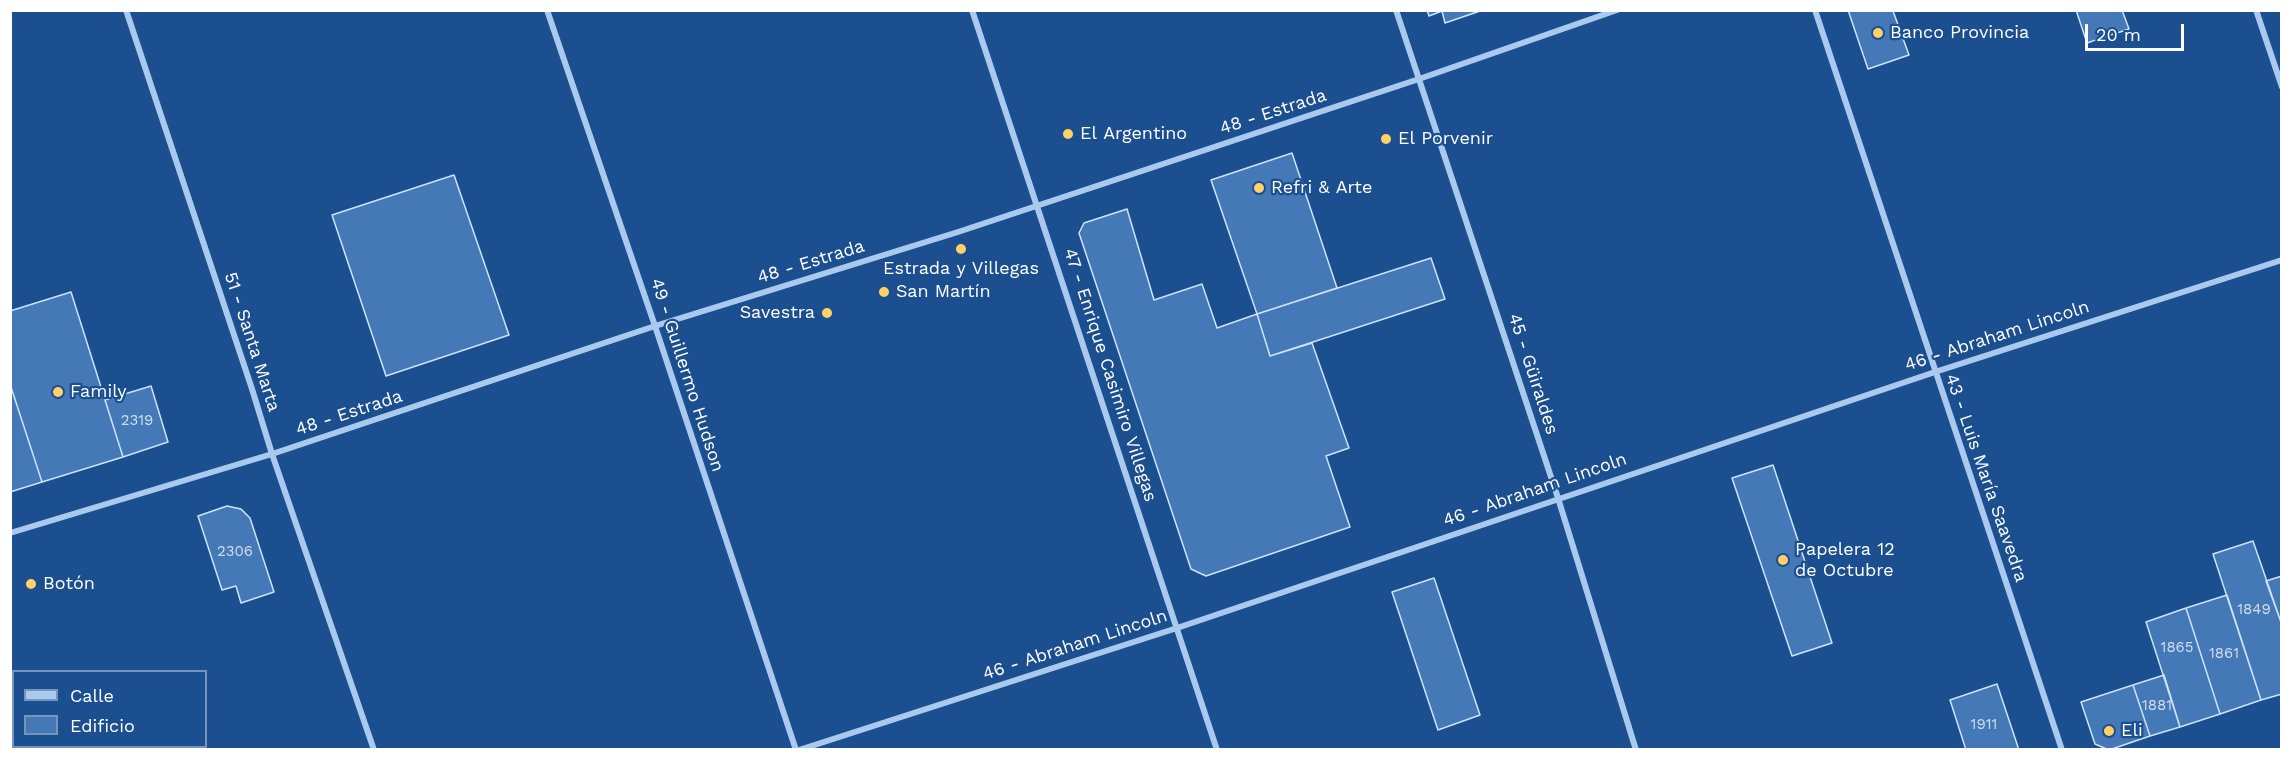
<!DOCTYPE html>
<meta charset="utf-8">
<style>
body{margin:0}
#map{position:relative;width:2292px;height:760px;overflow:hidden;background:#1b4f8f;font-family:"Work Sans",sans-serif}
canvas{display:block}
.frame{position:absolute;inset:0;border:12px solid #fff;pointer-events:none}
.legend{position:absolute;left:12px;top:670px;width:195px;height:78px;box-sizing:border-box;background:#1b4f8f;border:2px solid #7695bc;margin:0;padding:8px 10px;list-style:none;font-size:18px;color:#fff}
.legend li{display:flex;align-items:center;gap:12px;height:30px}
.legend b{width:30px;border:2px solid #7695bc}
.scale{position:absolute;left:2085px;top:24px;width:99px;height:27px;box-sizing:border-box;border:3px solid #fff;border-top:0;padding-left:8px;font-size:18px;line-height:21px;white-space:nowrap;color:#fff;-webkit-text-stroke:4px #1b4f8f;paint-order:stroke}
</style>
<div id="map">
<canvas width="2292" height="760"></canvas>
<div class="frame"></div>
<ul class="legend">
<li><b style="height:8px;background:#a9c9ee"></b>Calle</li>
<li><b style="height:16px;background:#4478b7"></b>Edificio</li>
</ul>
<div class="scale">20 m</div>
</div>
<script>
const context = document.querySelector('canvas').getContext('2d');
context.lineJoin = 'round';
function fillPath(path, color) { context.fillStyle = color; context.fill(path, 'evenodd'); }
const shape = rows => new Path2D(rows.map(r => 'M' + r).join(''));
function strokePath(path, color, width, dash) { context.strokeStyle = color; context.lineWidth = width; context.lineCap = dash ? 'butt' : 'round'; context.setLineDash(dash || []); context.stroke(path); }
function drawText(font, color, halo, rows, align = 'center') {
  context.font = font + ' "Work Sans",sans-serif'; context.lineWidth = 4.5; context.setLineDash([]); context.textBaseline = 'middle'; context.strokeStyle = halo; context.fillStyle = color; for (const [text, x, y, turn = 0] of rows) {
    context.save(); context.translate(x, y); context.rotate((+turn || 0) * Math.PI / 180); context.textAlign = isNaN(turn) ? turn : align; if (halo) context.strokeText(text, 0, 0); context.fillText(text, 0, 0); context.restore();
  }
}
const building = shape([
 [1427,10,1483,10,1445,23,1442,11,1429,16,1427,10],
 [1848,10,1896,10,1893,11,1909,55,1868,69,1848,10],
 [2076,10,2122,10,2129,29,2087,43,2076,10],
 [1292,153,1337,288,1257,314,1211,180,1292,153],
 [454,175,509,335,386,376,332,215,454,175],
 [1127,209,1154,300,1202,284,1217,328,1257,314,1270,356,1312,343,1349,448,1326,456,1350,527,1206,576,1191,569,1079,233,1084,223,1127,209],
 [1431,258,1445,299,1270,356,1257,314,1431,258],
 [71,292,123,457,42,482,10,384,10,311,71,292],
 [10,384,42,482,10,492,10,384],
 [151,386,168,442,123,457,105,400,151,386],
 [1773,465,1832,643,1792,656,1732,478,1773,465],
 [227,506,241,509,250,518,274,592,241,603,236,586,222,590,198,516,227,506],
 [2253,541,2282,625,2282,694,2261,700,2213,554,2253,541],
 [2282,576,2282,625,2266,581,2282,576],
 [1434,578,1480,715,1438,730,1392,592,1434,578],
 [2227,595,2261,700,2220,714,2186,608,2227,595],
 [2186,608,2220,714,2180,727,2146,622,2186,608],
 [2164,675,2180,727,2150,736,2133,685,2164,675],
 [1997,684,2019,750,1966,750,1950,700,1997,684],
 [2133,685,2150,736,2109,750,2095,744,2081,702,2133,685]
]);
fillPath(building, '#4478b7');
strokePath(building, '#cfe3fa', 1.5);
strokePath(shape([
 [126,10,252,389,272,454,374,750],
 [547,10,655,326,796,750],
 [972,10,1217,750],
 [1396,10,1558,498,1636,750],
 [1815,10,2062,750],
 [2256,10,2282,87],
 [10,533,272,454,655,326,958,232,1419,79,1617,10],
 [799,750,1177,628,1935,372,2282,260]
]), '#a9c9ee', 6);
for (const [x, y, r, color] of [
 [1878,33,6,"#ffd166"],
 [1068,134,6,"#ffd166"],
 [1386,139,6,"#ffd166"],
 [1259,188,6,"#ffd166"],
 [961,249,6,"#ffd166"],
 [884,292,6,"#ffd166"],
 [827,313,6,"#ffd166"],
 [58,392,6,"#ffd166"],
 [1783,560,6,"#ffd166"],
 [31,584,6,"#ffd166"],
 [2109,731,6,"#ffd166"]
]) { const dot = new Path2D(); dot.arc(x, y, r, 0, 2 * Math.PI); context.fillStyle = color; context.fill(dot); strokePath(dot, '#1b4f8f', 2); }
drawText('15px', '#d0dded', null, [
 ["2319",137,421],
 ["2306",235,552],
 ["1849",2254,610],
 ["1865",2177,648],
 ["1861",2224,654],
 ["1881",2157,706],
 ["1911",1984,725]
]);
drawText('18px', '#fff', '#1b4f8f', [
 ["Banco Provincia",1890,33],
 ["El Argentino",1080,134],
 ["El Porvenir",1398,139],
 ["Refri & Arte",1271,188],
 ["Estrada y Villegas",961,269,"center"],
 ["San Martín",896,292],
 ["Savestra",815,313,"right"],
 ["Family",70,392],
 ["Papelera 12",1795,550],
 ["de Octubre",1795,571],
 ["Botón",43,584],
 ["Eli",2121,731]
], 'left');
drawText('18px', '#fff', '#1b4f8f', [
 ["48 - Estrada",1273,112,-18],
 ["48 - Estrada",811,262,-17],
 ["46 - Abraham Lincoln",1997,336,-18],
 ["51 - Santa Marta",252,342,72],
 ["45 - Güiraldes",1533,374,72],
 ["49 - Guillermo Hudson",687,375,72],
 ["47 - Enrique Casimiro Villegas",1110,375,72],
 ["48 - Estrada",349,413,-18],
 ["43 - Luis María Saavedra",1986,478,71],
 ["46 - Abraham Lincoln",1535,490,-19],
 ["46 - Abraham Lincoln",1075,645,-18]
]);
</script>
